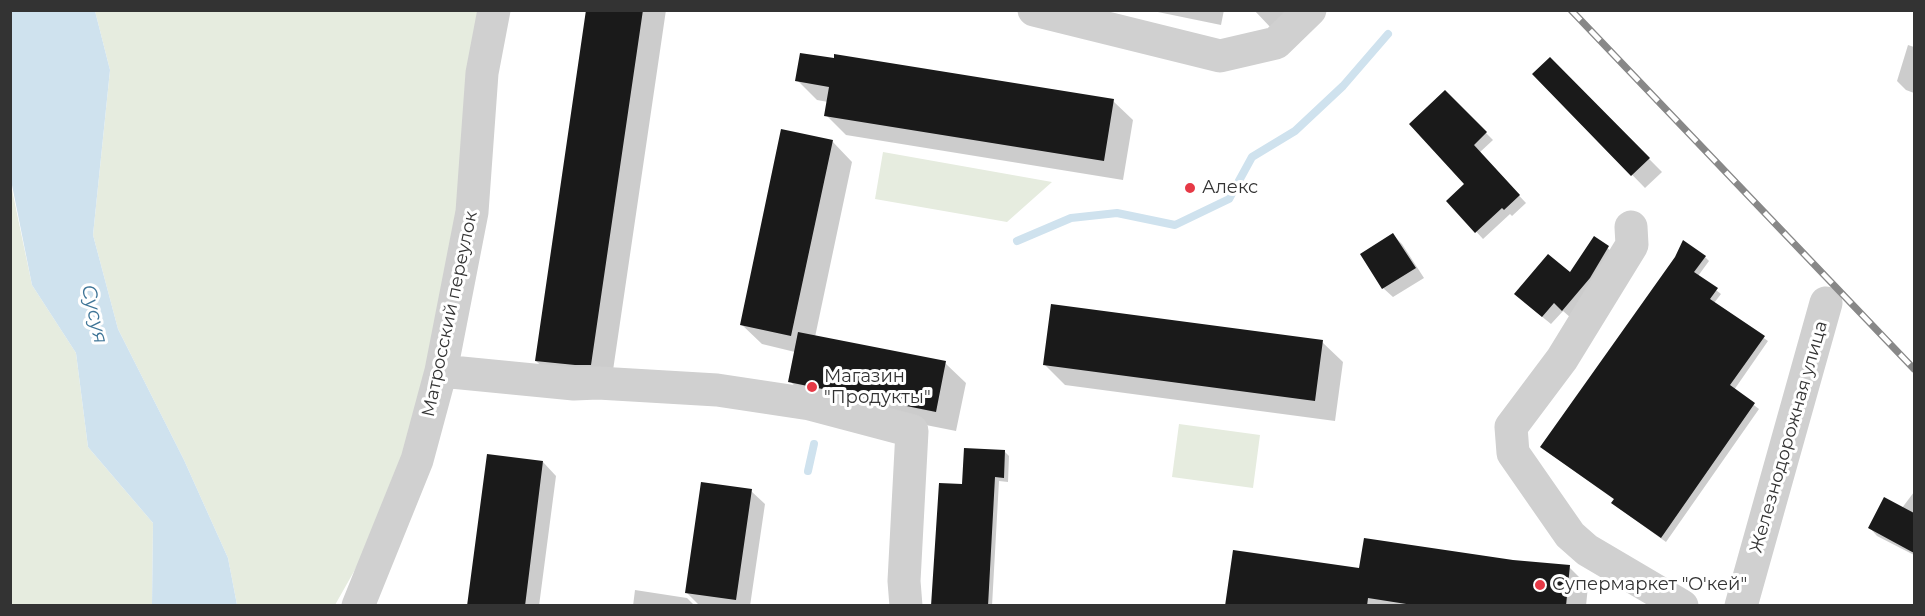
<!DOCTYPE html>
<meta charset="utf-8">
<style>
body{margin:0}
#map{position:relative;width:1925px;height:616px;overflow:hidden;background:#fff;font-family:Montserrat,sans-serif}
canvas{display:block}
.frame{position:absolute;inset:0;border:12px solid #333;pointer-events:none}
</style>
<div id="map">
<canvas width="1925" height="616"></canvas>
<div class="frame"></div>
</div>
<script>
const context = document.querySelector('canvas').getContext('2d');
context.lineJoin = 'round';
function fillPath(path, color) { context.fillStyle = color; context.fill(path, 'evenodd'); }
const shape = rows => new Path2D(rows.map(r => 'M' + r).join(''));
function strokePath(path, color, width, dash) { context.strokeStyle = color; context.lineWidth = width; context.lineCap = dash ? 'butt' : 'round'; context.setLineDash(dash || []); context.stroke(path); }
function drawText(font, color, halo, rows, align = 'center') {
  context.font = font + ' Montserrat,sans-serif'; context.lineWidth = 6; context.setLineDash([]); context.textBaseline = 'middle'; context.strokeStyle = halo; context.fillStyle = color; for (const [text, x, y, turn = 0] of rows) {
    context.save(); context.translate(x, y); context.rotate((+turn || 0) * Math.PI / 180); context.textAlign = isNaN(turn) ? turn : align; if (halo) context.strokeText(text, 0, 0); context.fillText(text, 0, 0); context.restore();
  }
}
fillPath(shape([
 [95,11,494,11,417,460,335,605,237,605,228,558,184,460,118,329,93,235,110,70],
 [883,152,1052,182,1007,222,875,199],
 [10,180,32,285,76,353,88,447,153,523,152,605,11,605],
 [1179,424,1260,435,1253,488,1172,477]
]), '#e6ecdf');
fillPath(shape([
 [10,11,95,11,110,70,93,235,118,329,184,460,228,558,237,605,152,605,153,523,88,447,76,353,32,285,11,180]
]), '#cfe2ee');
fillPath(shape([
 [587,10,666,10,611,384,557,381,536,361],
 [1148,10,1224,10,1221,25],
 [1254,10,1291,10,1272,29],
 [1908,45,1914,47,1914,93,1906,90,1897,81],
 [1550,59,1662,172,1645,188,1534,74],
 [797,80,1113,101,1133,120,1123,180,846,135,826,115,828,102,817,100],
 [1445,92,1493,140,1479,153,1526,203,1512,216,1510,214,1483,239,1448,201,1467,184],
 [832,141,852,162,815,337,945,363,966,383,956,431,810,402,790,381,795,352,762,344,741,324],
 [1393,235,1402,244,1424,278,1393,297,1383,288,1362,255],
 [1595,238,1617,256,1571,318,1563,311,1551,324,1524,302,1570,275],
 [1705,257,1709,261,1698,276,1721,294,1714,303,1768,341,1734,390,1759,409,1666,542,1617,507,1615,500,1546,451],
 [1322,342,1343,362,1335,421,1065,385,1044,364],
 [1005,452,1009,456,1008,482,999,481,992,606,933,606],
 [543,462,556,476,539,606,469,606],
 [751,491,765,504,750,606,700,606,687,593],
 [1914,492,1914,555,1877,536,1870,528,1902,508],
 [1513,561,1569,567,1588,586,1586,606,1226,606,1361,569],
 [635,590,687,598,695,606,633,606]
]), '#0003');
strokePath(shape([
 [1017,241,1071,218,1117,213,1175,225,1229,199,1252,157,1295,131,1343,86,1388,34],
 [808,471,814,444]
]), '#cfe2ee', 8);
fillPath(shape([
 [586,10,643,10,591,365,575,365,535,361],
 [800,53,834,58,834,54,1114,99,1104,161,824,116,829,87,795,81],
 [1550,57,1650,158,1631,176,1532,74],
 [1445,90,1487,132,1474,145,1520,195,1504,210,1502,208,1475,233,1446,201,1464,184,1409,124],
 [781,129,833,140,791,336,740,325],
 [1393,233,1416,268,1382,289,1360,254],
 [1594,236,1609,246,1590,278,1562,311,1554,303,1542,317,1514,294,1548,254,1570,272],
 [1683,240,1706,256,1694,272,1718,288,1710,299,1765,336,1730,385,1755,403,1661,538,1611,503,1614,499,1540,447,1675,257],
 [1051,304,1323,340,1315,401,1043,365],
 [798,332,946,361,936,412,788,382],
 [964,448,1005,450,1004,478,995,477,988,606,931,606,939,483,962,484],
 [487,454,543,461,525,606,467,606],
 [701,482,752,489,736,600,685,593],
 [1884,497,1914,513,1914,553,1868,528],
 [1364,538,1513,560,1570,565,1566,606,1419,606,1368,598,1367,606,1225,606,1233,550,1359,568]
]), '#1a1a1a');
strokePath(shape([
 [1034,10,1220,56,1276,43,1310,10],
 [1631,227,1632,245,1562,359,1511,427,1513,453,1570,535,1587,550,1682,606],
 [441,371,574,384,598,383,717,390,810,404,912,431,904,581,906,606],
 [358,606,417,460,441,371,472,212,482,73,494,10],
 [1741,606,1826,303]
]), '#d0d0d0', 33);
const rail = shape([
 [1571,10,1914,369]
]);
strokePath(rail, '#888', 7);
strokePath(rail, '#fff', 4.5, [14]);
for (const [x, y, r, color] of [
 [1190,188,6,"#e63946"],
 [812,387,6,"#e63946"],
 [1540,585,6,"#e63946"]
]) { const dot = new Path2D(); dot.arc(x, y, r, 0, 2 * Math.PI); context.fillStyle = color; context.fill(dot); strokePath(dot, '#fff', 2); }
drawText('18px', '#333', '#fff', [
 ["Алекс",1202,188],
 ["Магазин",824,377],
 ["\"Продукты\"",824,398],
 ["Супермаркет \"О'кей\"",1552,585]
], 'left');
drawText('18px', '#333', '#fff', [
 ["Матросский переулок",450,314,-78],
 ["Железнодорожная улица",1789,437,-74]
]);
drawText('italic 20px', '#3f7597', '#fff', [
 ["Сусуя",94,314,77]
]);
</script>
